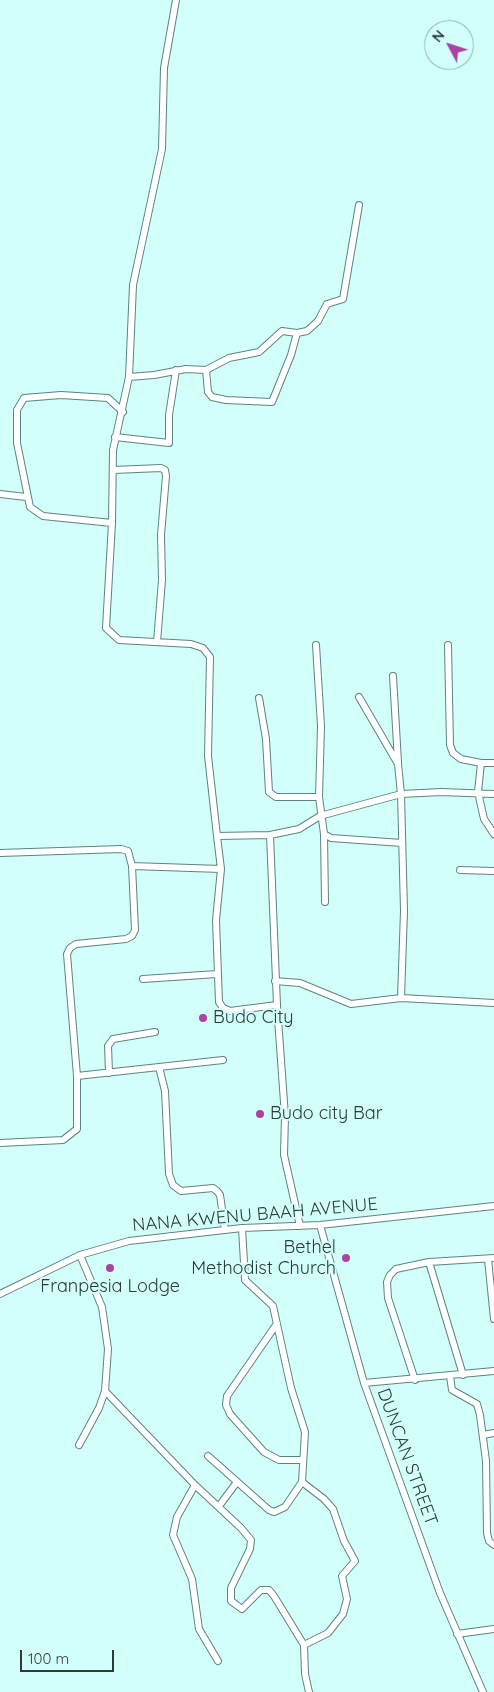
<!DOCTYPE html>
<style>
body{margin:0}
#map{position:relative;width:494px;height:1692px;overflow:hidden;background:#d2fff9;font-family:Quicksand,sans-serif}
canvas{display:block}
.north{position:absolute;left:424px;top:20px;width:50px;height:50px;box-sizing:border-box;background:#d2fff9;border:1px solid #8fb1ac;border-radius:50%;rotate:310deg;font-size:14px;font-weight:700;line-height:20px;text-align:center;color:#2a3c39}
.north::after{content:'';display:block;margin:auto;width:18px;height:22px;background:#ac42a3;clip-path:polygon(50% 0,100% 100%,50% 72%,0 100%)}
.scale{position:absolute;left:20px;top:1650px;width:94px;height:22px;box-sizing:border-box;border:2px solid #2a3c39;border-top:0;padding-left:6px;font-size:15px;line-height:18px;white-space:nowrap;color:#2a3c39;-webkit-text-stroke:4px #d2fff9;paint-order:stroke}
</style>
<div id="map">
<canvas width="494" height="1692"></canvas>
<div class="north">N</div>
<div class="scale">100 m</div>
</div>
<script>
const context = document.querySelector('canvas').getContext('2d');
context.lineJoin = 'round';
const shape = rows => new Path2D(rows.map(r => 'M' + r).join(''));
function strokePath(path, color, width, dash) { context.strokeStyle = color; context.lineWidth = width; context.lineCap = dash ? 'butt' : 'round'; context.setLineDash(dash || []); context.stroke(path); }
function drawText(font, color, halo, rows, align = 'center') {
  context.font = font + ' Quicksand,sans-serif'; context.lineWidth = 4; context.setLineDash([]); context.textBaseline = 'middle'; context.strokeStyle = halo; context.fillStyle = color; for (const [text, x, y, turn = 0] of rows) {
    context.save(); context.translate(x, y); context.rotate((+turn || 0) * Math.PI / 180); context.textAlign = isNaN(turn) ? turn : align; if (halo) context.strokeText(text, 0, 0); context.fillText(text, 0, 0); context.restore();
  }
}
const minor = shape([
 [206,370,208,392,212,397,226,400,272,402,291,355,297,333],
 [129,377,133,285,162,149,164,68,176,0],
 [115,437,169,443,169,415,176,370],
 [113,470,161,468,165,470,166,476,161,535,162,580,157,642],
 [0,494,26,497],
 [112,523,43,516,30,507,17,443,17,410,24,398,61,395,108,398,123,412],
 [316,645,321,726,319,797,324,834,331,838,402,843],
 [448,645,450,745,453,753,461,759,481,763,478,792,484,819,494,834],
 [393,676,398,762],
 [359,697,398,764,401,794,404,911,401,998],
 [259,698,266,739,269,792,276,797,319,797],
 [481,763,494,763],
 [324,834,325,902],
 [270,835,299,829,320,816,401,794,441,792,494,794],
 [217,836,208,756,210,657,203,648,191,644,119,640,106,628,112,523,113,450,129,377,154,375,186,369,206,370,229,358,259,352,282,331,297,333,307,331,318,321,327,304,343,299,359,205],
 [0,853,121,849,128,851,132,866,135,930,132,936,126,939,76,944,70,948,67,954,77,1076,77,1129,63,1140,0,1143],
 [132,866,221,869,217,836,270,835,277,1005],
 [221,869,216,920,219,1002,223,1008,230,1011,277,1005,285,1116,284,1155,300,1226],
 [460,870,494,871],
 [143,979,217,974],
 [275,981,300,983,351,1004,401,998,494,1003],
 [159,1067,165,1091,169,1174,173,1185,181,1191,213,1188,217,1191,220,1195,225,1230],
 [109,1073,108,1046,113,1039,155,1032],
 [77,1076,223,1060],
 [320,1225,364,1383,440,1593,483,1692],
 [488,1259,494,1319],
 [429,1262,463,1375],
 [0,1294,80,1255,129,1241,242,1228,320,1225,494,1206],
 [276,1325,227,1396,226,1405,230,1414,264,1452,279,1460,303,1460],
 [450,1376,452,1390,477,1404,480,1415,486,1461,487,1533,489,1541,494,1545],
 [415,1380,388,1298,387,1282,390,1275,396,1269,429,1262,494,1258],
 [364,1383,494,1371],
 [105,1391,195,1485,241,1528,251,1540,250,1549,231,1588,231,1601,242,1609,261,1590,269,1590,274,1596,304,1645,305,1674,309,1692],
 [483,1435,494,1433],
 [79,1445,99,1408,105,1391,108,1349,102,1307,80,1255],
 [208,1456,269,1510,274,1512,285,1507,302,1482,305,1432,291,1388,273,1306,245,1280,242,1228],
 [302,1482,324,1499,333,1509,344,1541,355,1561,342,1576,347,1599,343,1614,328,1633,304,1645],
 [195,1485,177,1517,173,1535,192,1579,199,1629,218,1661],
 [219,1506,237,1482],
 [457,1634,494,1629]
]);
strokePath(minor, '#5b847f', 8);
strokePath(minor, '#fff', 6);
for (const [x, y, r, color] of [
 [203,1018,5,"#ac42a3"],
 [260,1114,5,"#ac42a3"],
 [346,1258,5,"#ac42a3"],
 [110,1268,5,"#ac42a3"]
]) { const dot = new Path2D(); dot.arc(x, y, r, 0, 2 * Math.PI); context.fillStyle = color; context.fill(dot); strokePath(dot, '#d2fff9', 2); }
drawText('18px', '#2a3c39', '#d2fff9', [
 ["Budo City",213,1018],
 ["Budo city Bar",270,1114],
 ["Bethel",336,1248,"right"],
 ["Methodist Church",336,1269,"right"],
 ["Franpesia Lodge",110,1287,"center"]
], 'left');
drawText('18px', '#2a3c39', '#d2fff9', [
 ["NANA KWENU BAAH AVENUE",255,1215,-5],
 ["DUNCAN STREET",407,1457,70]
]);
</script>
